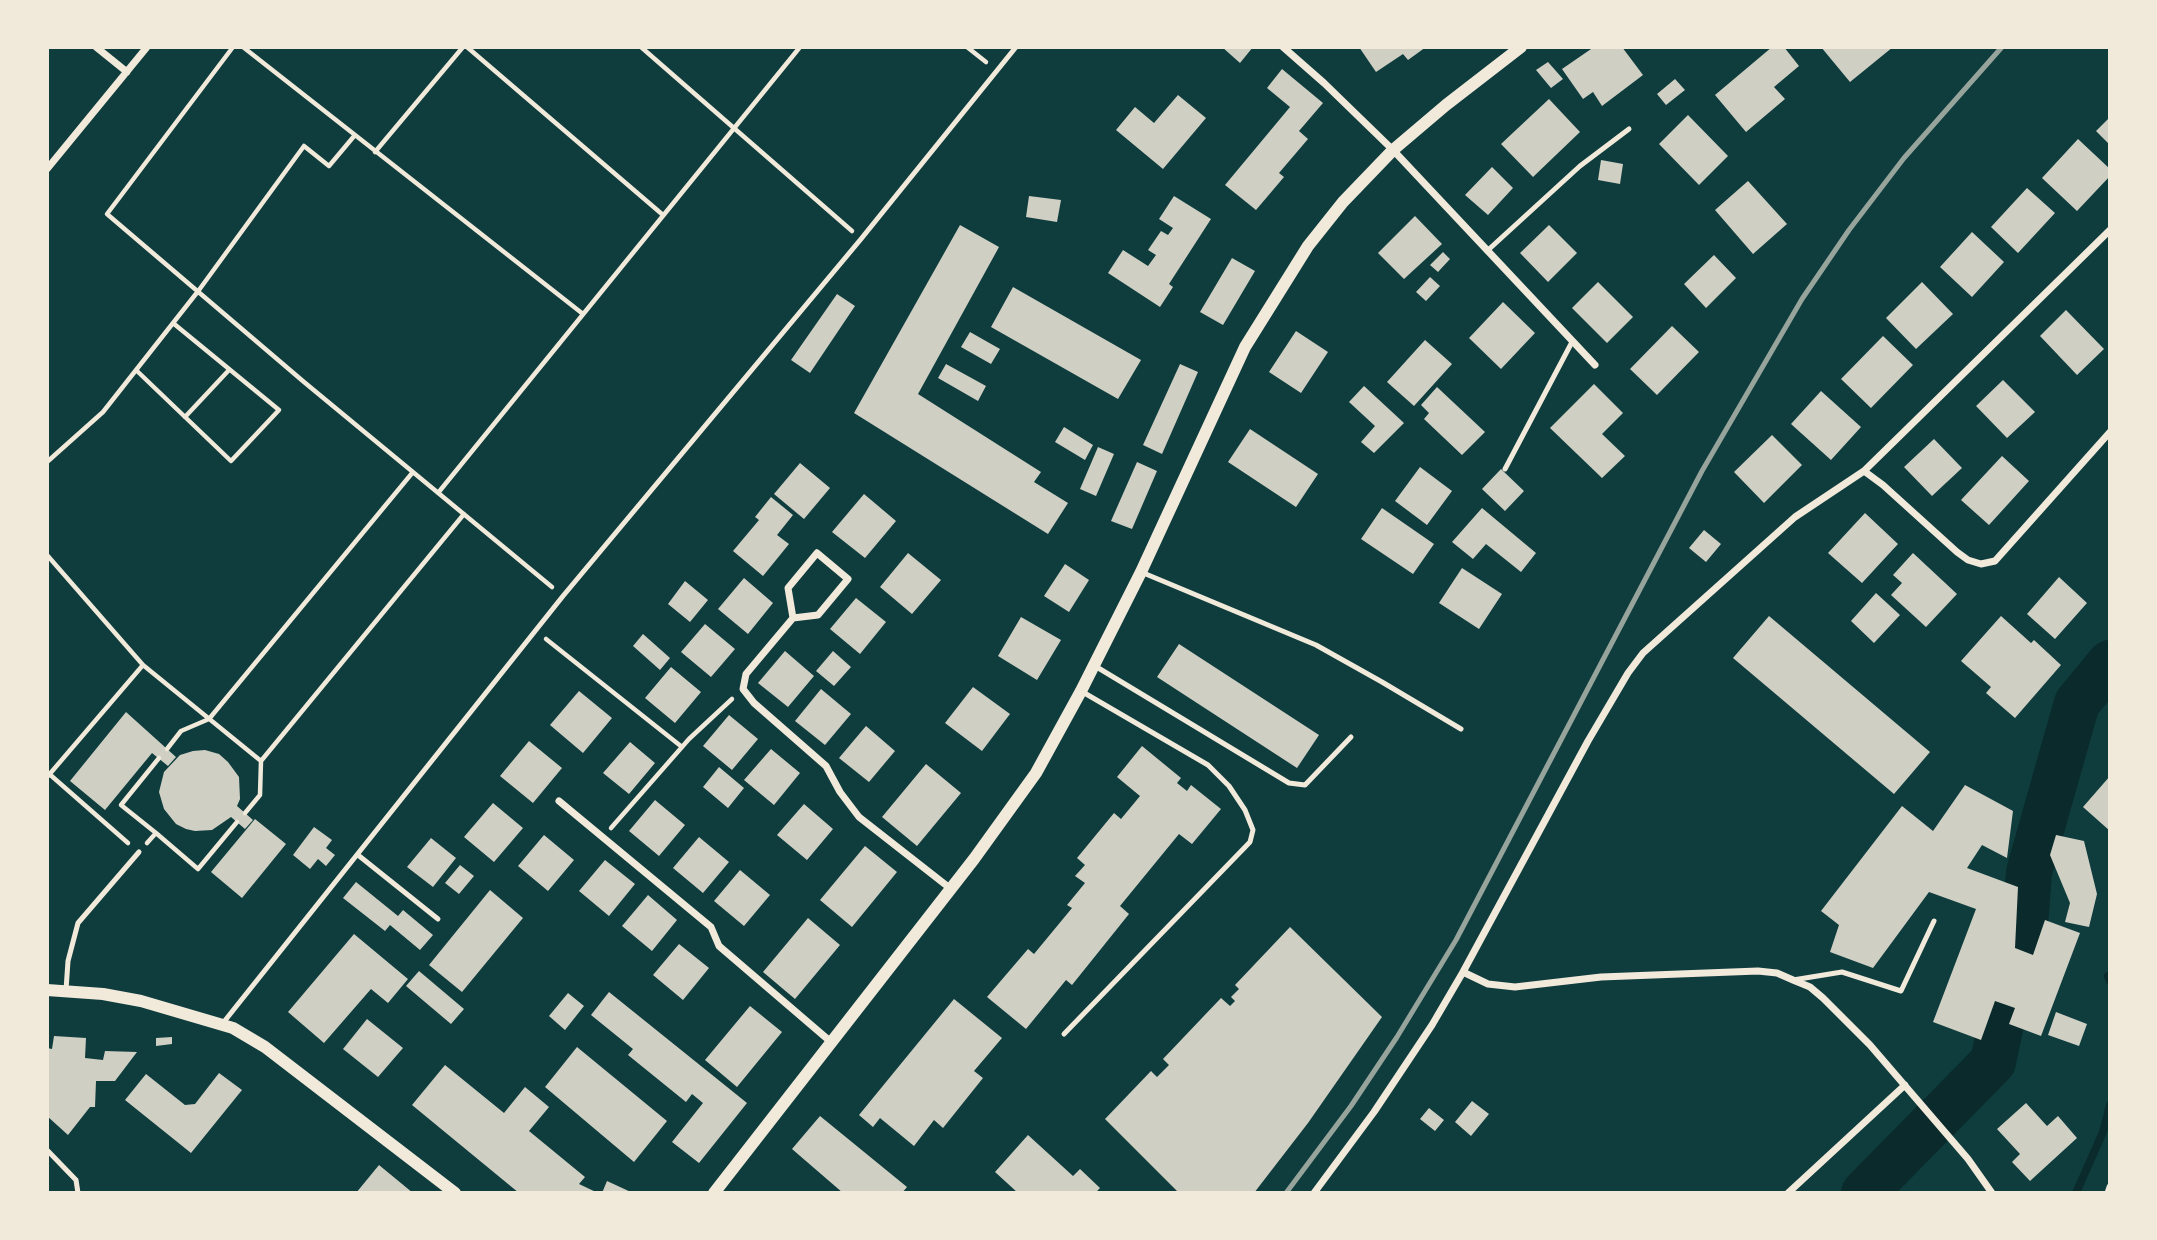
<!DOCTYPE html>
<style>
body{margin:0}
#map{position:relative;width:2157px;height:1240px;overflow:hidden;background:#0f3d3e;font-family:Inter,sans-serif}
canvas{display:block}
.frame{position:absolute;inset:0;border:49px solid #f1e9da;pointer-events:none}
</style>
<div id="map">
<canvas width="2157" height="1240"></canvas>
<div class="frame"></div>
</div>
<script>
const context = document.querySelector('canvas').getContext('2d');
context.lineJoin = 'round';
const shape = rows => new Path2D(rows.map(r => 'M' + r).join(''));
function strokePath(path, color, width, dash) { context.strokeStyle = color; context.lineWidth = width; context.lineCap = dash ? 'butt' : 'round'; context.setLineDash(dash || []); context.stroke(path); }
function fillPath(path, color) { context.fillStyle = color; context.fill(path, 'evenodd'); }
strokePath(shape([
 [2108,976,2110,981],
 [2076,1193,2103,1132,2110,1105]
]), '#0a2a2b', 8);
strokePath(shape([
 [2023,952,2029,872,2077,703,2110,663],
 [1864,1193,1993,1062,2005,1005]
]), '#0a2a2b', 46);
fillPath(shape([
 [1222,47,1253,47,1240,63],
 [1359,47,1426,47,1408,60,1403,54,1376,72],
 [1594,47,1622,47,1643,75,1602,106,1593,92,1583,99,1562,69],
 [1772,47,1784,47,1799,66,1774,87,1785,99,1746,132,1715,95],
 [1821,47,1893,47,1850,82],
 [1548,62,1563,79,1551,88,1536,70],
 [1282,69,1323,103,1299,131,1308,139,1279,173,1284,177,1256,210,1225,185,1290,107,1267,88],
 [1675,79,1685,90,1666,105,1657,94],
 [1178,95,1206,118,1163,169,1116,130,1135,107,1154,123],
 [1549,99,1580,132,1533,177,1501,144],
 [1688,115,1728,156,1699,185,1659,144],
 [2110,117,2110,145,2096,131],
 [2078,139,2110,169,2110,176,2077,211,2042,178],
 [1601,160,1623,164,1620,184,1598,180],
 [1492,167,1513,188,1488,215,1465,195],
 [1748,181,1787,224,1753,254,1715,210],
 [2027,188,2055,213,2018,253,1991,227],
 [1029,196,1061,200,1057,222,1026,217],
 [1174,196,1211,219,1169,284,1173,287,1160,307,1108,273,1123,250,1148,266,1156,255,1148,250,1161,231,1168,235,1173,228,1159,219],
 [1415,216,1442,244,1404,279,1378,253],
 [960,225,999,247,918,394,1041,472,1034,482,1068,503,1048,534,854,413],
 [1549,225,1577,253,1548,282,1520,253],
 [1972,232,2004,262,1972,297,1940,267],
 [1443,252,1450,259,1438,272,1430,265],
 [1714,255,1736,278,1706,308,1684,284],
 [1232,258,1255,271,1223,325,1200,312],
 [1430,277,1440,286,1426,301,1416,292],
 [1598,282,1633,317,1607,343,1572,308],
 [1922,282,1953,314,1916,349,1886,318],
 [1013,287,1141,360,1118,399,991,327],
 [837,294,855,306,810,373,791,360],
 [1503,302,1535,333,1501,369,1469,338],
 [2066,310,2104,349,2077,375,2040,336],
 [1672,326,1699,352,1657,395,1630,369],
 [1296,331,1328,352,1301,393,1269,372],
 [970,332,1000,349,991,364,961,347],
 [1883,336,1913,365,1871,408,1841,379],
 [1425,340,1452,364,1414,406,1387,382],
 [946,364,986,386,978,401,938,378],
 [1180,364,1198,372,1162,454,1143,445],
 [2003,380,2035,412,2007,438,1976,406],
 [1594,384,1623,413,1602,434,1625,456,1602,478,1550,428],
 [1364,386,1404,423,1374,453,1361,442,1375,426,1349,402],
 [1437,387,1485,432,1462,455,1424,419,1429,413,1421,405],
 [1821,391,1861,427,1831,460,1791,424],
 [1064,427,1093,445,1085,460,1055,442],
 [1250,429,1318,474,1296,507,1228,462],
 [1772,435,1802,465,1764,503,1734,472],
 [1934,439,1962,468,1932,496,1904,467],
 [1098,447,1114,454,1096,496,1080,489],
 [2002,456,2029,481,1989,525,1961,500],
 [1137,462,1157,471,1132,529,1111,521],
 [800,463,830,488,804,519,774,494],
 [1420,467,1452,491,1427,525,1395,501],
 [1501,469,1524,491,1505,511,1482,489],
 [864,494,896,521,865,558,832,532],
 [771,497,793,515,777,535,789,544,763,576,733,551,759,520,755,517],
 [1382,508,1434,544,1413,574,1361,539],
 [1482,508,1536,553,1521,572,1486,544,1473,559,1452,542],
 [1865,513,1898,544,1862,583,1828,553],
 [1704,530,1721,544,1706,562,1689,548],
 [908,553,941,580,912,614,880,587],
 [1913,553,1957,594,1926,627,1891,595,1902,583,1893,575],
 [1065,564,1089,580,1069,612,1044,596],
 [1462,568,1502,594,1479,629,1439,603],
 [2059,577,2087,603,2055,639,2027,614],
 [744,578,773,603,748,634,718,609],
 [685,581,708,600,690,622,668,604],
 [1876,593,1900,615,1874,643,1851,621],
 [856,598,886,622,860,654,830,629],
 [1769,616,1930,752,1894,794,1733,658],
 [2001,616,2031,643,2034,640,2061,665,2015,718,1986,693,1991,687,1961,661],
 [1021,617,1061,640,1037,680,998,656],
 [705,624,735,649,711,677,681,652],
 [643,634,670,658,660,670,633,646],
 [1179,644,1319,735,1297,768,1157,677],
 [785,651,814,676,788,707,758,683],
 [833,651,851,667,834,686,816,671],
 [671,667,701,692,675,723,645,698],
 [973,687,1010,714,982,751,945,723],
 [821,689,851,714,825,745,795,721],
 [579,691,612,718,583,753,550,725],
 [126,712,176,757,168,766,152,753,105,810,70,781],
 [729,715,758,739,732,770,703,746],
 [866,726,895,751,869,782,839,758],
 [529,741,562,768,533,803,500,776],
 [630,742,655,763,629,794,603,773],
 [1142,746,1181,778,1177,783,1187,791,1191,785,1221,809,1192,844,1179,834,1120,906,1129,914,1072,985,1066,980,1026,1029,987,997,1028,949,1034,954,1072,908,1067,905,1085,883,1075,876,1085,865,1077,858,1114,813,1121,819,1140,796,1117,777],
 [771,749,800,773,774,805,744,780],
 [205,750,219,754,228,762,239,777,240,799,237,806,253,820,245,829,231,817,212,830,195,831,186,829,176,824,164,809,159,792,164,772,180,755,193,751],
 [926,764,961,793,917,846,882,817],
 [719,767,744,788,728,808,703,787],
 [2110,776,2110,831,2083,807],
 [1965,785,2013,811,2007,858,1982,845,1967,868,2018,887,2015,948,2033,955,2045,920,2080,933,2041,1036,2009,1024,2015,1008,1995,1001,1981,1040,1933,1022,1976,909,1929,892,1873,968,1830,952,1839,925,1821,911,1902,806,1933,831],
 [655,800,685,825,659,856,629,831],
 [493,803,523,828,494,862,464,837],
 [804,804,833,829,807,860,777,835],
 [255,819,286,844,242,898,211,872],
 [314,827,332,840,326,848,335,855,326,866,318,859,310,869,293,855],
 [544,835,574,860,548,891,518,866],
 [2056,835,2084,841,2097,894,2089,927,2065,922,2070,903,2050,855],
 [699,837,729,862,703,893,673,868],
 [431,838,456,858,433,887,407,867],
 [865,846,897,872,852,927,820,900],
 [605,860,635,884,609,916,579,891],
 [460,865,474,876,459,894,445,883],
 [740,870,770,895,744,926,714,901],
 [356,882,398,916,403,910,433,935,420,950,390,925,385,931,343,898],
 [490,890,523,918,462,992,429,965],
 [648,895,677,920,652,951,622,926],
 [808,918,840,945,795,999,763,972],
 [1290,927,1382,1017,1308,1123,1254,1193,1179,1193,1105,1119,1151,1071,1157,1077,1169,1065,1163,1059,1221,998,1230,1006,1235,1001,1231,997,1239,989,1235,985],
 [354,934,408,979,388,1003,371,989,324,1043,288,1012],
 [679,944,709,968,683,1000,653,975],
 [419,971,464,1009,451,1024,406,986],
 [609,992,747,1103,699,1163,672,1142,703,1103,692,1094,686,1102,628,1055,633,1049,591,1015],
 [568,993,584,1006,565,1030,549,1016],
 [954,999,1002,1038,974,1071,983,1078,943,1128,934,1120,914,1146,880,1118,873,1127,859,1115],
 [750,1006,782,1032,737,1087,705,1060],
 [2056,1012,2087,1024,2079,1046,2048,1035],
 [367,1019,403,1048,378,1077,343,1049],
 [54,1036,86,1038,85,1058,103,1060,105,1051,137,1052,115,1081,96,1081,95,1107,90,1107,68,1135,47,1116,47,1048,52,1049],
 [172,1037,172,1044,156,1046,156,1038],
 [577,1047,667,1121,634,1162,545,1087],
 [445,1065,504,1113,525,1087,549,1107,529,1131,585,1177,579,1184,598,1193,519,1193,412,1105],
 [219,1073,242,1090,191,1153,125,1100,146,1074,185,1105,195,1104],
 [1472,1101,1489,1114,1471,1136,1455,1122],
 [2026,1103,2047,1126,2058,1116,2077,1138,2030,1181,2012,1162,2020,1154,1997,1129],
 [1429,1108,1444,1120,1435,1131,1420,1119],
 [820,1116,907,1187,902,1193,843,1193,792,1149],
 [1028,1135,1073,1176,1080,1169,1100,1188,1095,1193,1018,1193,995,1172],
 [379,1165,413,1193,356,1193],
 [607,1181,633,1193,602,1193]
]), '#cfcfc3');
strokePath(shape([
 [233,47,107,214,304,382,552,587],
 [243,47,583,314],
 [467,47,663,215],
 [641,47,852,231],
 [967,47,986,62],
 [375,152,463,47],
 [136,370,231,461,279,410,173,323],
 [185,417,229,370],
 [47,462,103,412,199,290,304,146,329,166,355,135],
 [438,493,800,47],
 [47,555,143,665,261,761],
 [546,639,682,747],
 [167,749,181,731,209,719,413,472],
 [47,772,128,843],
 [48,776,143,665],
 [245,813,260,795,261,761,464,514],
 [611,828,689,739,732,699],
 [156,833,121,805,159,758],
 [147,843,156,833,198,869,237,822]
]), '#f1e9da', 4.5);
strokePath(shape([
 [1487,251,1580,166,1629,129],
 [1505,469,1572,342],
 [1141,572,1316,645,1382,682,1461,729],
 [1095,666,1289,783,1305,785,1351,737],
 [358,855,438,919],
 [1793,980,1842,972,1901,991,1934,921],
 [66,990,68,961,78,923,139,852],
 [223,1023,563,596,861,239,1016,47],
 [1064,1034,1250,842,1253,830,1245,810,1229,786,1208,765,1081,691],
 [47,1150,76,1180,78,1193]
]), '#f1e9da', 5);
strokePath(shape([
 [96,47,127,72],
 [1283,47,1324,83,1393,150,1595,365],
 [47,169,147,47],
 [1864,471,1883,485,1957,552,1968,560,1981,564,1995,561,2110,432],
 [817,553,848,579,818,615,793,618,788,588,817,553],
 [793,618,746,674,743,689,754,703,826,766,840,792,859,817,951,889],
 [559,801,711,927,719,946,831,1042],
 [1463,972,1488,984,1515,987,1601,977,1758,971,1777,973,1793,980,1810,987,1823,998,1870,1045,1968,1159,1992,1193],
 [1314,1193,1374,1112,1432,1025,1463,972,1588,741,1628,673,1643,653,1795,517,1864,471,2110,230],
 [1788,1193,1905,1085],
 [2108,1193,2110,1187]
]), '#f1e9da', 7);
strokePath(shape([
 [47,990,103,994,141,1001,233,1028,265,1047,455,1193],
 [714,1193,974,859,1036,773,1081,691,1141,572,1245,347,1308,246,1343,202,1393,150,1446,105,1521,47]
]), '#f1e9da', 12);
strokePath(shape([
 [1286,1193,1351,1106,1397,1037,1456,940,1702,471,1802,299,1849,230,1904,158,2002,47]
]), '#97a49c', 5);
</script>
